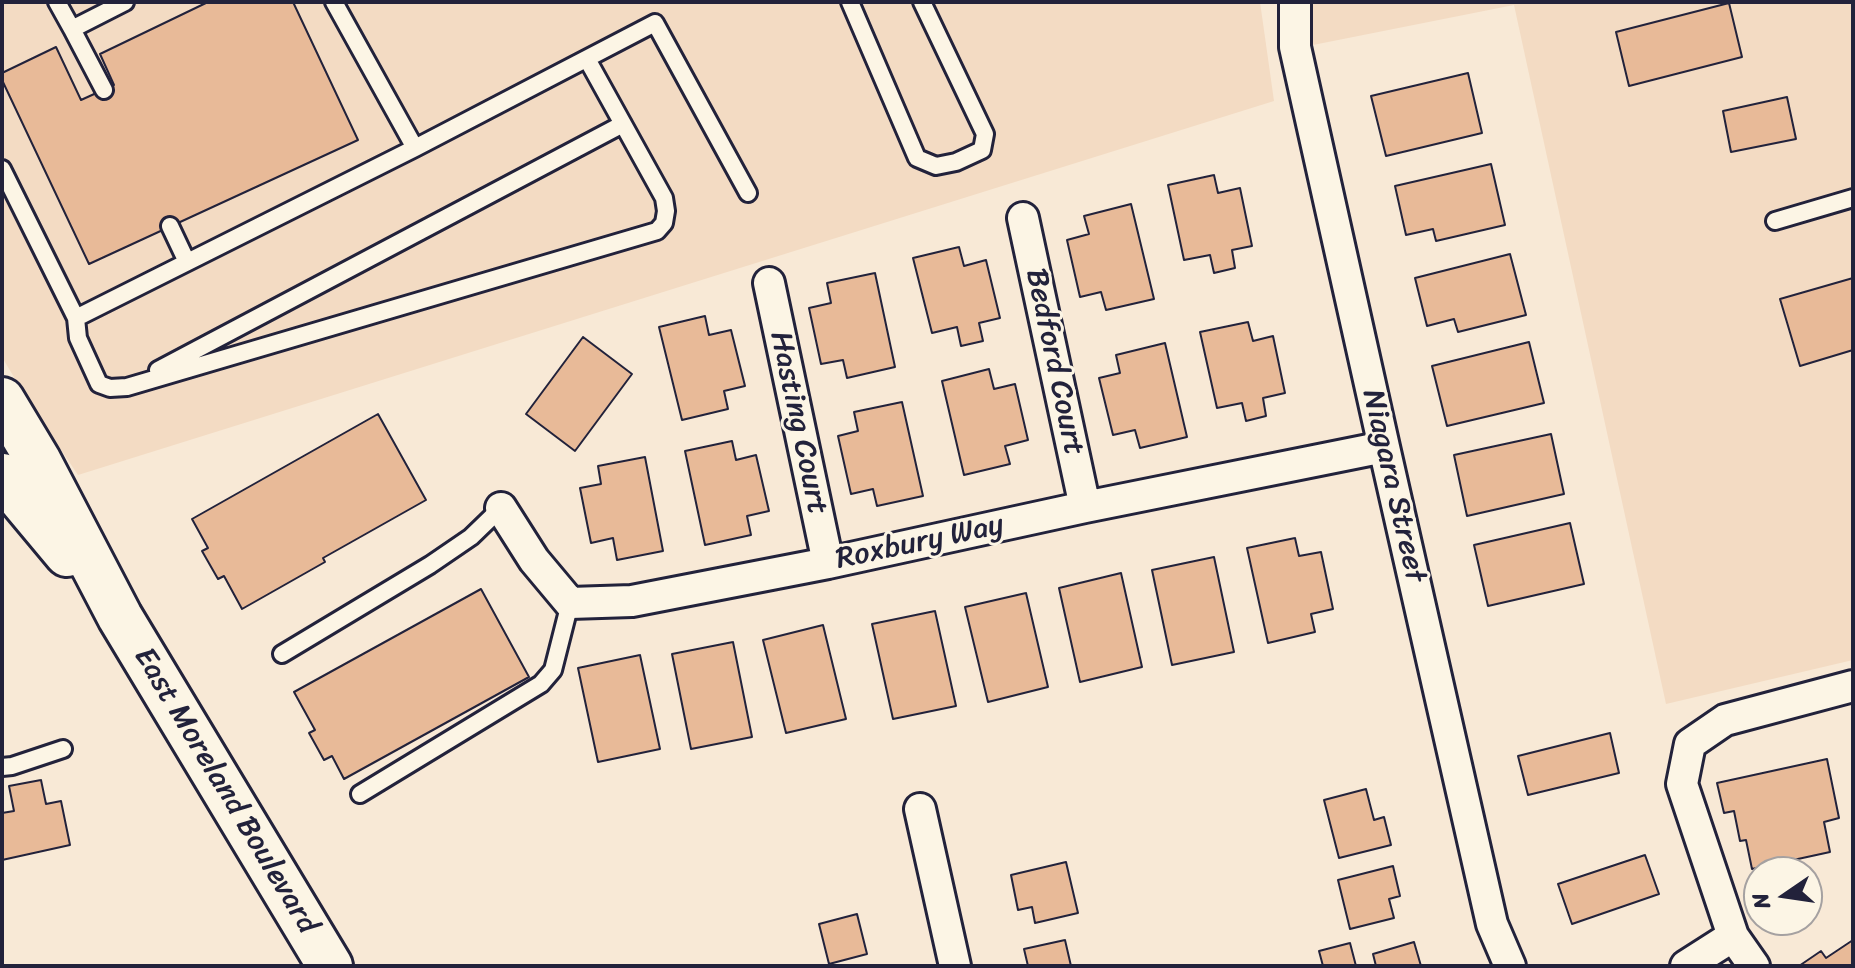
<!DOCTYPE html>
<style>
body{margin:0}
#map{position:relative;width:1855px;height:968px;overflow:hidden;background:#f8e9d6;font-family:Sriracha,sans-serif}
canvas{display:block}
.frame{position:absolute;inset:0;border:4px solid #22223b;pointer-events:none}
.north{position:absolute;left:1743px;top:856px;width:80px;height:80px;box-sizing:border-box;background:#fcf5e5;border:2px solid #a5a1a1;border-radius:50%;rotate:257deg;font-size:22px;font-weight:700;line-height:32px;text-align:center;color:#22223b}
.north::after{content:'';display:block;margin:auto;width:28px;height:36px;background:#22223b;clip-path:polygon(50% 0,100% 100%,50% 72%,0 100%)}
</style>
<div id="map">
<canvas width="1855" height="968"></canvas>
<div class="frame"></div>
<div class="north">N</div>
</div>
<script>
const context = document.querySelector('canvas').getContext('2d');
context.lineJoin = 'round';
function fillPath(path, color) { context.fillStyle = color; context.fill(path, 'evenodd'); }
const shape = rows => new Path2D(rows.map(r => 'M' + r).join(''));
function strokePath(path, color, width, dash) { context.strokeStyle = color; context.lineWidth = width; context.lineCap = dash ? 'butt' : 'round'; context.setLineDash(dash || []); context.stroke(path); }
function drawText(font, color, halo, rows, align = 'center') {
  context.font = font + ' Sriracha,sans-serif'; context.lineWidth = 6; context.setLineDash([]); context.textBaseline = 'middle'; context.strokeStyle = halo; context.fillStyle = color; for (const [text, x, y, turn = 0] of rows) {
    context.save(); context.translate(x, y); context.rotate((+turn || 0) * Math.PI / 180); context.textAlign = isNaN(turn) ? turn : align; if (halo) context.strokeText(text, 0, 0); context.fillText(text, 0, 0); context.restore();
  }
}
fillPath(shape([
 [2,2,1260,2,1274,101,78,475,27,399,2,357],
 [1310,2,1853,2,1853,660,1666,704,1514,5,1313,45]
]), '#f3dbc3');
const building = shape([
 [208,2,293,2,358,140,89,264,2,80,2,73,56,47,81,100,114,85,100,54,208,2],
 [1729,3,1742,57,1629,86,1616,32,1729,3],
 [1468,73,1482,133,1386,156,1371,96,1468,73],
 [1787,97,1796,139,1731,152,1723,111,1787,97],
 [1491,164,1505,225,1436,241,1433,229,1406,235,1395,186,1491,164],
 [1214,175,1218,193,1240,188,1252,246,1232,250,1235,268,1214,273,1210,255,1184,260,1168,185,1214,175],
 [1131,204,1154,299,1106,310,1101,292,1080,297,1067,240,1089,234,1084,216,1131,204],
 [959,247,964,266,986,260,1000,318,979,323,983,341,961,346,957,327,932,333,913,258,959,247],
 [1510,254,1526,315,1458,332,1454,319,1427,326,1415,278,1510,254],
 [875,273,895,367,847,378,843,360,821,364,809,308,831,303,827,283,875,273],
 [1853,278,1853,350,1800,366,1780,299,1853,278],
 [705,316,709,335,731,330,745,386,724,391,728,409,682,420,659,327,705,316],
 [1248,322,1253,341,1273,336,1285,393,1263,398,1266,416,1246,421,1242,403,1217,408,1200,332,1248,322],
 [583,337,632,374,575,451,526,414,583,337],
 [1529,342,1544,403,1447,426,1432,366,1529,342],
 [1165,343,1187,437,1140,448,1135,430,1113,435,1099,378,1120,373,1116,355,1165,343],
 [989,369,994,389,1015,384,1028,440,1005,446,1010,464,964,475,942,381,989,369],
 [902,402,923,496,877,506,873,489,851,494,838,436,858,431,854,412,902,402],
 [378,414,426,500,323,558,325,562,242,609,224,576,218,579,202,551,208,548,192,519,378,414],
 [1551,434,1564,494,1467,516,1454,455,1551,434],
 [732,441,736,460,756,455,769,511,747,516,751,535,705,545,685,451,732,441],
 [645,457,663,551,617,560,613,538,591,543,580,488,601,484,598,466,645,457],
 [1570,523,1584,584,1488,606,1474,545,1570,523],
 [1295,538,1299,556,1321,552,1333,609,1311,614,1315,632,1268,643,1247,548,1295,538],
 [1214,557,1234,652,1172,665,1152,570,1214,557],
 [1121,573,1142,667,1080,682,1059,588,1121,573],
 [481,589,529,677,344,779,332,756,324,760,309,733,315,730,294,692,481,589],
 [1026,593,1048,687,988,702,965,607,1026,593],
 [935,611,956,706,893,719,872,624,935,611],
 [823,625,846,719,786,733,763,640,823,625],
 [733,642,752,737,691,749,672,654,733,642],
 [640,655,660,749,598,762,578,668,640,655],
 [1610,733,1619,773,1528,795,1518,756,1610,733],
 [1827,759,1839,818,1824,822,1830,852,1752,869,1746,840,1740,841,1734,811,1724,813,1717,783,1827,759],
 [41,780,46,804,61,801,70,845,2,860,2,813,14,811,9,786,41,780],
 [1366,789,1374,820,1384,817,1391,845,1339,858,1324,800,1366,789],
 [1645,855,1659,894,1572,924,1558,884,1645,855],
 [1066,862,1078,913,1035,923,1032,907,1018,910,1011,875,1066,862],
 [1393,866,1400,896,1389,899,1394,918,1350,929,1338,880,1393,866],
 [857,914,867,954,829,964,819,924,857,914],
 [1065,940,1071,966,1028,966,1024,949,1065,940],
 [1853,940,1853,966,1799,966,1821,951,1826,958,1853,940],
 [1414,942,1421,966,1376,966,1373,954,1414,942],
 [1350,943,1356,966,1323,966,1319,951,1350,943]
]);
fillPath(building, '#e8ba98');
strokePath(building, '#22223b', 2);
const lane = shape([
 [57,2,72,29,125,2],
 [334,2,415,148],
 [850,2,917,158,936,166,956,162,982,150,985,134,922,2],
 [72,29,104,90],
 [2,169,76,318,78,338,99,384,110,388,127,387,657,231,664,223,666,211,664,198,587,59],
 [1775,221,1853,198],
 [170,226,187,262],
 [76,318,415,148,655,23,748,193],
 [158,370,623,124],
 [282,654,430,565,471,537,501,508],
 [2,767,12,766,63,749],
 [360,794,541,684,553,670,570,603]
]);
const street = shape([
 [1295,2,1295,47,1384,447,1492,924,1510,966],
 [1023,218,1085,507],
 [769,283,828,563],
 [501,508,534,560,570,603,632,601,828,563,1085,507,1384,447],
 [920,809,955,966],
 [1686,966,1733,936],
 [1754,966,1733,936,1682,784,1690,744,1725,720,1853,686]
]);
const secondary = shape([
 [2,400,38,460,120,617,330,966],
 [2,476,67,554]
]);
strokePath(lane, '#22223b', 22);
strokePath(street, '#22223b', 36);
strokePath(secondary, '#22223b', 50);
strokePath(lane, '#fcf5e5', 16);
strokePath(street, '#fcf5e5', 30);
strokePath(secondary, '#fcf5e5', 44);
drawText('30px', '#22223b', '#fcf5e5', [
 ["Bedford Court",1054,362,78],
 ["Hasting Court",798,423,78],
 ["Niagara Street",1393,486,77],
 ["Roxbury Way",920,543,-12],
 ["East Moreland Boulevard",225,791,59]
]);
</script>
